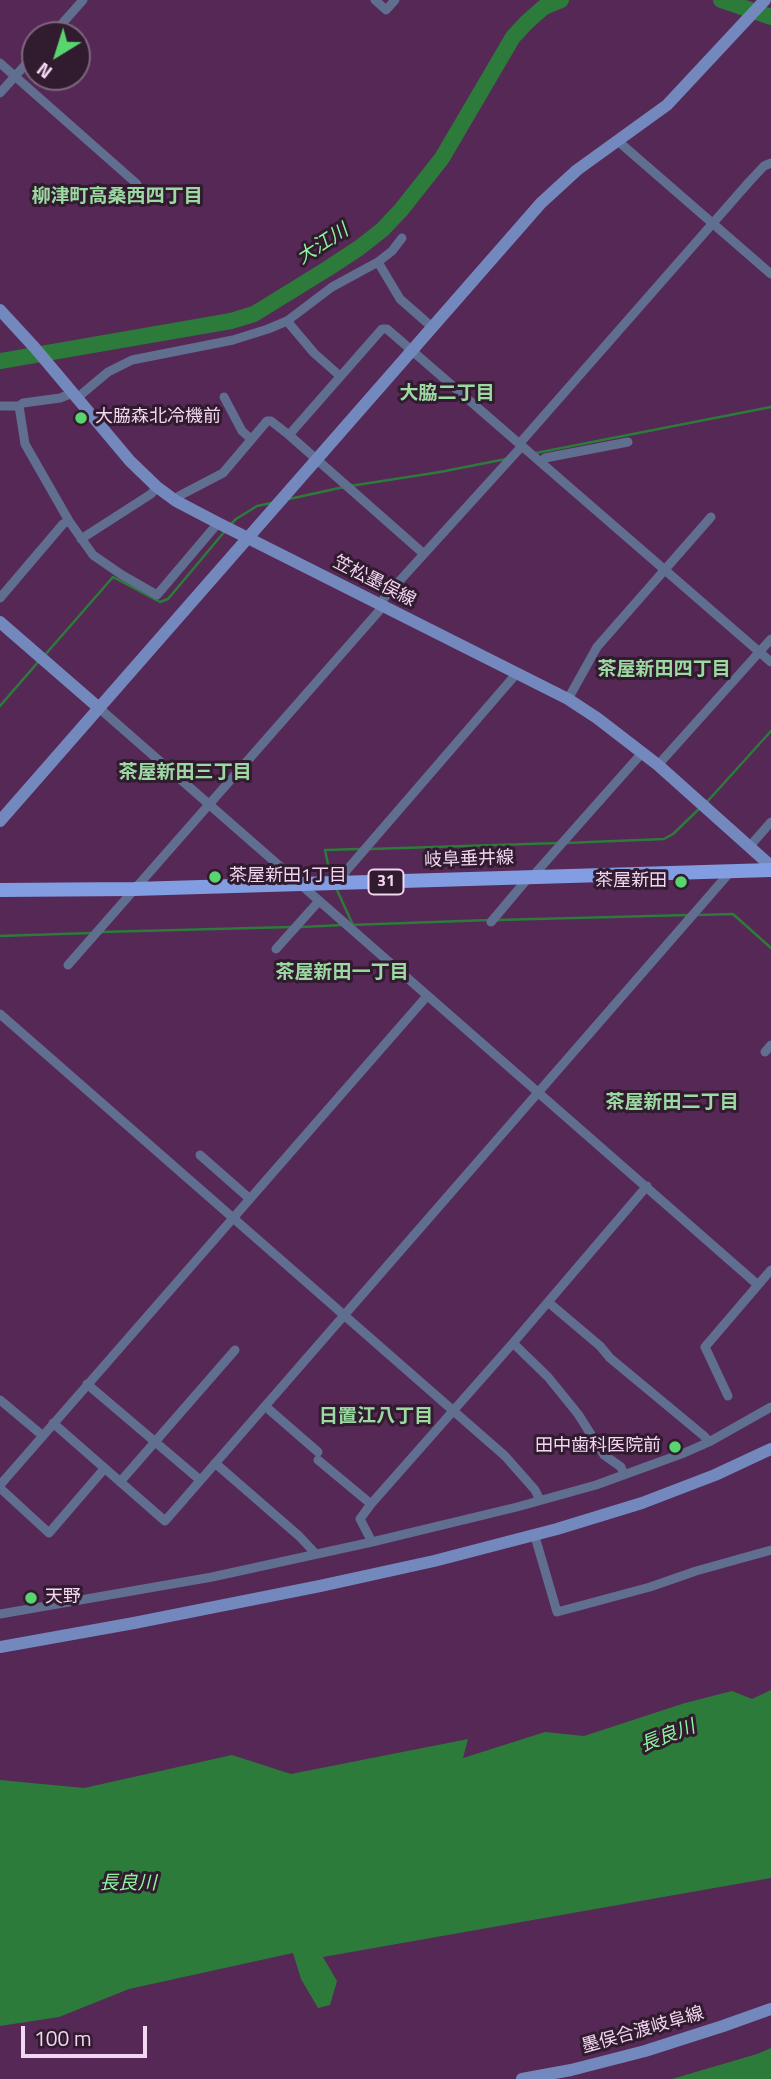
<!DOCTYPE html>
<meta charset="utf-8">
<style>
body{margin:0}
#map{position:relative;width:771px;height:2079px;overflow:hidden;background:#562856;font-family:"Titillium Web",sans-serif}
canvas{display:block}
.north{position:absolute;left:21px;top:21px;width:70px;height:70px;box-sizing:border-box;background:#301b2f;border:2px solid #7e667d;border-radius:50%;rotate:218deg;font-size:19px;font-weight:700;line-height:28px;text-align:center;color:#f3d6f1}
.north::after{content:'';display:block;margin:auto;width:24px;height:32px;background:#59d56f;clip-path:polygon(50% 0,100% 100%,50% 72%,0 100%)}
.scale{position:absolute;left:21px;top:2026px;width:126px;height:32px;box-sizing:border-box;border:4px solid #f3d6f1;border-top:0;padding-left:9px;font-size:21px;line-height:24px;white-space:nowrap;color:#f3d6f1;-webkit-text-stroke:5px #301b2f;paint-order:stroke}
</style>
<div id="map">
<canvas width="771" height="2079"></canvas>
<div class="north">N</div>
<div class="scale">100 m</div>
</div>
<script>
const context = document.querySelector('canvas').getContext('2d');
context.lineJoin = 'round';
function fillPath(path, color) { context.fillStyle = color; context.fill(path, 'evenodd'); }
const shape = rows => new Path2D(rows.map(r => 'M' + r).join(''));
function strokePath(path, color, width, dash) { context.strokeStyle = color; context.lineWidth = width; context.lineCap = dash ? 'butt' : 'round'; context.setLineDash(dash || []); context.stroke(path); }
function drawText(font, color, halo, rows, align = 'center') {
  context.font = font + ' "Titillium Web","Noto Sans JP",sans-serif'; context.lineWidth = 6; context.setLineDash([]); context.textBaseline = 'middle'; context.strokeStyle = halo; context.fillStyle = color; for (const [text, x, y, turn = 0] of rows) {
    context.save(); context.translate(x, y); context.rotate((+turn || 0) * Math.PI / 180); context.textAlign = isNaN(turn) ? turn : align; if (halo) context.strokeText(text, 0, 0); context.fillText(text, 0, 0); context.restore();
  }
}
fillPath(shape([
 [771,1690,771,1878,323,1957,337,1981,330,2005,318,2008,301,1979,293,1953,129,1989,59,2017,0,2026,0,1780,84,1788,232,1755,291,1774,468,1739,463,1758,545,1732,584,1736,685,1703,732,1691,752,1699],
 [771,2048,771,2079,672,2079,757,2054]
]), '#2c7b3b');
strokePath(shape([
 [536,453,771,407],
 [350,486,440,472,506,459],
 [289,499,344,487],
 [232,523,236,519,257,506,272,503],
 [44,656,113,577,160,602,168,599,225,531],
 [0,706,39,661],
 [706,803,771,731],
 [566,843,664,839,673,834,701,807],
 [370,849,559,843],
 [331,878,325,850,360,849],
 [337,890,353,925],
 [696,915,733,914,771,948],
 [497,920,689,915],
 [350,925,490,920],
 [301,927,343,925],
 [101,932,291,927],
 [0,936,91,933]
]), '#2c7b3b', 2.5);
strokePath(shape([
 [721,0,771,17],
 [0,361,231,321,254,314,327,269,359,248,382,230,401,210,442,158,513,37,527,22,544,7,561,0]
]), '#2c7b3b', 16);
strokePath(shape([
 [375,0,386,10,395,0],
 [52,35,83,0],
 [0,63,137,184],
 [0,93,35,54],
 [619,142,771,274],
 [378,262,400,299,432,327],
 [287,321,314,353,340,376],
 [224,397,242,431,251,439],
 [77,398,108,372,132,360,233,340,268,329,287,321,332,287,378,262,392,251,402,238],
 [0,406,19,406,23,403,60,398,73,393],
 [19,406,25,444,69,521,93,555,122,575,157,595,218,523],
 [289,435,424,554],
 [520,443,749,182,764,166,771,163],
 [541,462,545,458,628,442],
 [176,501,179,496,223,473,267,421,271,421,289,435,382,329,387,329,771,662],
 [81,539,151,494,157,487],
 [0,598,63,524,69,521],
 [568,699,597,647,711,517],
 [99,708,758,1285,771,1270],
 [658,765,771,639],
 [750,846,771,822],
 [532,877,642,753],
 [341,883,346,871,517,673],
 [491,922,529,877],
 [276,949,319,901],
 [68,965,379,611,384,598,522,446],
 [0,1014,505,1456,535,1490,540,1500],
 [765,1052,771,1045],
 [200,1155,250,1199],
 [548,1302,600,1346,610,1358,704,1436,709,1442],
 [513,1343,548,1377,578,1414,604,1455,621,1467,624,1475],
 [87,1384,200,1480],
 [728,1396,705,1347,758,1285],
 [0,1400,43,1436],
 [265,1406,318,1452],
 [53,1423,165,1521,731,871],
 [318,1460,371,1504],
 [215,1463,299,1536,316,1554],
 [120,1482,235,1350],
 [0,1485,427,996],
 [0,1488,49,1533,104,1469],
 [536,1540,557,1612,650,1587,696,1571,771,1550],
 [372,1542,360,1519,371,1504,513,1343,647,1186],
 [0,1614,212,1577,372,1542,517,1507,596,1485,684,1453,709,1442,771,1407]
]), '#606e90', 9);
strokePath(shape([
 [0,310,35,348,130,461,157,487,176,501,218,523,568,699,597,718,658,765,771,866],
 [0,622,99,708],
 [0,821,541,203,577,170,667,105,765,0],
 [0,1647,134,1623,320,1586,434,1561,557,1529,642,1503,715,1475,771,1449],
 [522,2079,571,2070,645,2051,723,2026,771,2009]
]), '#7389be', 12);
strokePath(shape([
 [0,890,134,889,771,870]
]), '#829de2', 14);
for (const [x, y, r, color] of [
 [81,418,7,"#59d56f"],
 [215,877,7,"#59d56f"],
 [681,882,7,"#59d56f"],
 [675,1447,7,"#59d56f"],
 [31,1598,7,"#59d56f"]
]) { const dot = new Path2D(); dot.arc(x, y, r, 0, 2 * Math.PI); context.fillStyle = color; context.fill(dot); strokePath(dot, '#301b2f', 2.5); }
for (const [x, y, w] of [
 [386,882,35]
]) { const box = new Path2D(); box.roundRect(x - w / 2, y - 12.5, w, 25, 5); context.fillStyle = '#301b2f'; context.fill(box); strokePath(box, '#f3d6f1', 2); }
drawText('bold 16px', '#f3d6f1', null, [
 ["31",386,882]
]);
drawText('18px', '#f3d6f1', '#301b2f', [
 ["大脇森北冷機前",95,418],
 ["茶屋新田1丁目",229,877],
 ["茶屋新田",667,882,"right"],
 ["田中歯科医院前",661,1447,"right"],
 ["天野",45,1598]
], 'left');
drawText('18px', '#f3d6f1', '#301b2f', [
 ["笠松墨俣線",374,582,27],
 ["岐阜垂井線",469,860,-2],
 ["墨俣合渡岐阜線",643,2031,-16]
]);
drawText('bold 19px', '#9cdaa2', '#301b2f', [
 ["柳津町高桑西四丁目",117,197],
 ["大脇二丁目",447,394],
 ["茶屋新田四丁目",664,670],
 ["茶屋新田三丁目",185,773],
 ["茶屋新田一丁目",342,973],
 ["茶屋新田二丁目",672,1103],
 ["日置江八丁目",376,1417]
]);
drawText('italic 19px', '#8ff59d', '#301b2f', [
 ["大江川",323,245,-33],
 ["長良川",668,1737,-21],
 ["長良川",128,1884]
]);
</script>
